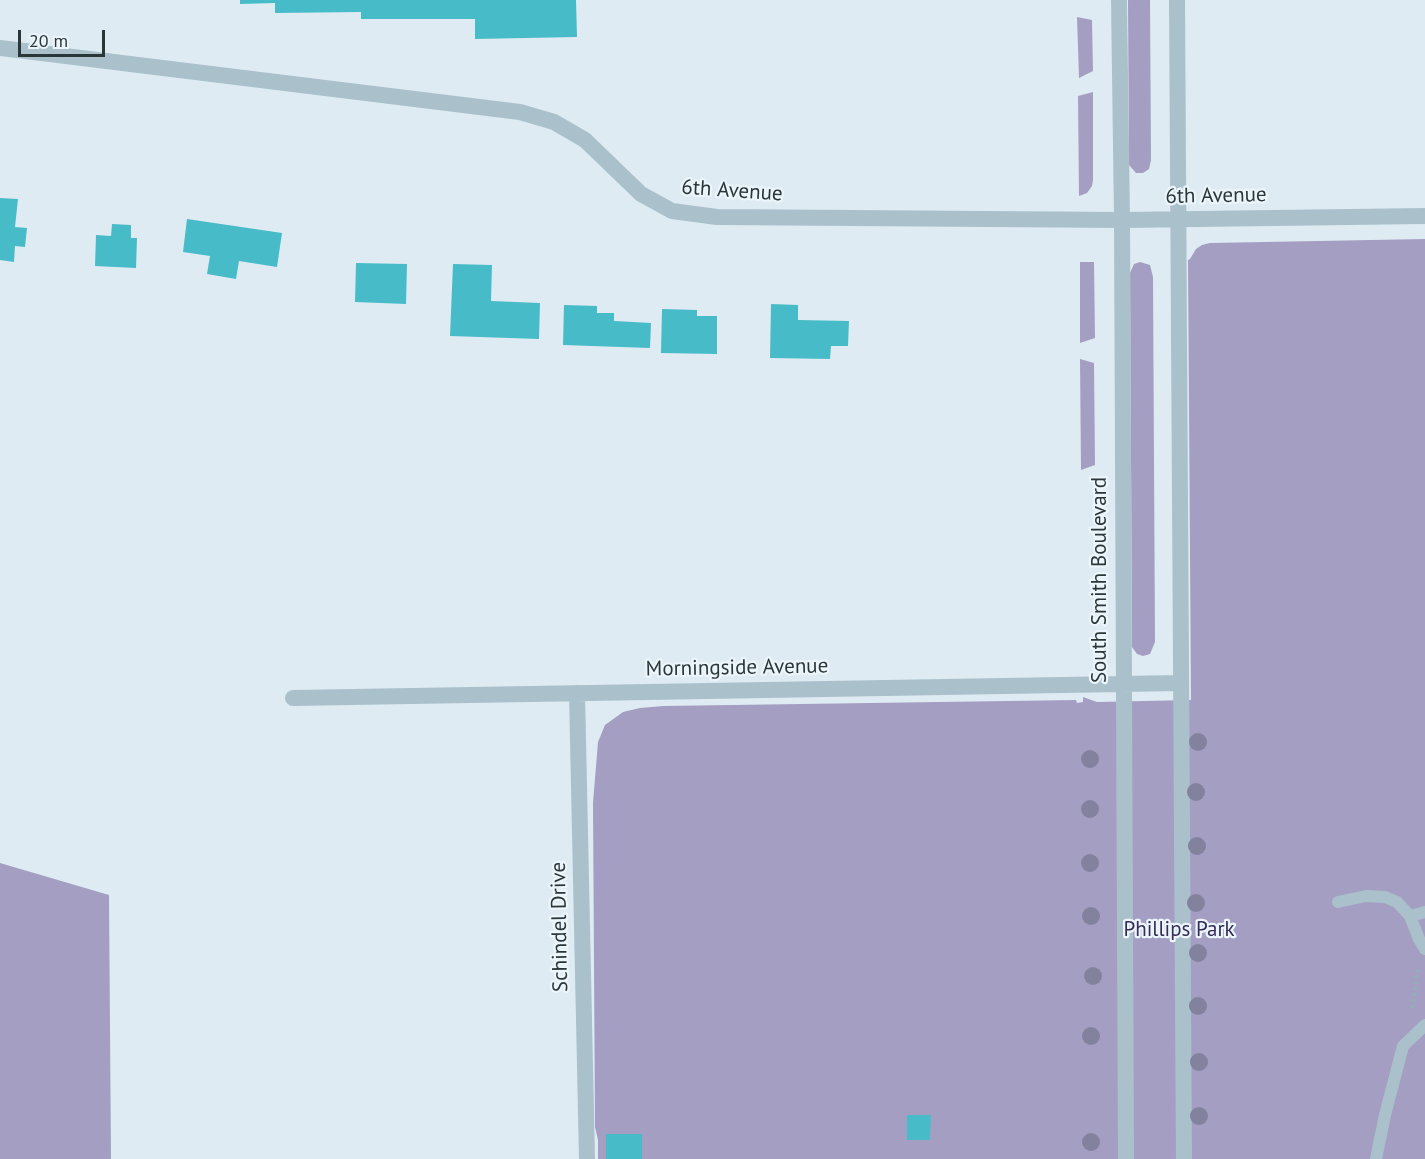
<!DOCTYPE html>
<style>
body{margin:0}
#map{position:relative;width:1425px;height:1159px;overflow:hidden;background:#dfebf3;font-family:"PT Sans",sans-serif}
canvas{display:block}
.scale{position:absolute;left:18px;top:30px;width:87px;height:27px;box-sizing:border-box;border:3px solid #2a3739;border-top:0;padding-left:8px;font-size:18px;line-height:21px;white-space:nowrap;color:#2a3739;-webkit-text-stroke:4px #ebf5fb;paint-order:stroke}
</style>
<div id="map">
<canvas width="1425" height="1159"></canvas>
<div class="scale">20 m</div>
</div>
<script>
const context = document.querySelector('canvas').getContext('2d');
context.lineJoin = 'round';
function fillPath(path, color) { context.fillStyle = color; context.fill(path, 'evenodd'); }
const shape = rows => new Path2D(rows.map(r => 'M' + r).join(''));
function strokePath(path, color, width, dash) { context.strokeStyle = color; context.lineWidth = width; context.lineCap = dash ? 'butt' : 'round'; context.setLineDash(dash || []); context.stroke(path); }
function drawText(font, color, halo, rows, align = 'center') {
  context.font = font + ' "PT Sans",sans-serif'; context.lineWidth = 4.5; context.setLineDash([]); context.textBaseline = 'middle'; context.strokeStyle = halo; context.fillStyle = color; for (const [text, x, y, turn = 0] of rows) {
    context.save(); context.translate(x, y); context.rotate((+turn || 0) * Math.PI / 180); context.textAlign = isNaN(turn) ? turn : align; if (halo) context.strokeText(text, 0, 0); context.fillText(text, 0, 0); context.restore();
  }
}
fillPath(shape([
 [1128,0,1150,0,1151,160,1149,169,1143,173,1136,173,1129,165],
 [1077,17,1092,20,1093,71,1079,78],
 [1093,92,1093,180,1092,186,1087,193,1079,196,1078,96],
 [1425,239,1425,1159,598,1159,598,1140,595,1127,593,803,598,742,605,725,623,712,640,708,663,706,1076,700,1077,703,1083,702,1083,697,1097,702,1191,700,1188,260,1190,259,1196,249,1202,245,1210,243],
 [1080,262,1094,262,1095,338,1080,343],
 [1140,262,1150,265,1153,277,1155,642,1150,654,1143,656,1137,654,1132,647,1130,273,1134,264],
 [1080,359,1094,363,1095,465,1081,470],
 [0,863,109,895,111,1159,0,1159]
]), '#a59ec3');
fillPath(shape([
 [240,0,576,0,577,37,475,39,475,19,361,19,361,12,275,13,275,3,240,4],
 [0,198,18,199,15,227,27,228,25,247,15,246,14,262,0,260],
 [187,219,282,233,277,267,239,261,236,279,207,274,210,256,183,252],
 [112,224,131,225,131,238,137,238,136,268,95,266,96,235,111,236],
 [356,263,407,264,406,304,355,302],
 [453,264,492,265,491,301,540,303,539,339,450,336],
 [771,304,798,305,798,320,849,321,848,346,831,346,830,359,770,358],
 [564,305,597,306,597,313,614,313,614,321,651,323,650,348,563,345],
 [662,309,697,310,697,316,717,316,717,354,661,353],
 [907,1115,931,1115,930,1140,907,1140],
 [606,1134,642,1134,642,1159,606,1159]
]), '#47bcc8');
strokePath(shape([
 [1412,1008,1418,968]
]), '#94aeb8', 4, [3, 3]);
strokePath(shape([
 [1338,902,1366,896,1385,897,1397,902,1410,916,1419,939,1425,949],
 [1410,916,1425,912],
 [1376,1159,1385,1115,1403,1046,1425,1025]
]), '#aac1cc', 12);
strokePath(shape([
 [1119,0,1122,220,1126,1159],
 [1177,0,1184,1159],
 [0,48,520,112,554,122,585,140,641,194,672,211,717,217,1122,220,1425,216],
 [577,693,587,1159],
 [293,698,1181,683]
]), '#aac1cc', 16);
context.fillStyle = '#82829e';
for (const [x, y] of [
 [1198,742],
 [1090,759],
 [1196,792],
 [1090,809],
 [1197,846],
 [1090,863],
 [1196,903],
 [1091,916],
 [1198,953],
 [1093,976],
 [1198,1006],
 [1091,1036],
 [1199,1062],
 [1199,1116],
 [1091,1142]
]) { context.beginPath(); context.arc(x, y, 9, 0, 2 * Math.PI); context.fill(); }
drawText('21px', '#2a3739', '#ebf5fb', [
 ["6th Avenue",732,191,4],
 ["6th Avenue",1216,196,-1],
 ["South Smith Boulevard",1100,580,-90],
 ["Morningside Avenue",737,668,-1],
 ["Schindel Drive",560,927,-91]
]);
drawText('21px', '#362d58', '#ebf5fb', [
 ["Phillips Park",1179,930]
]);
</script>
